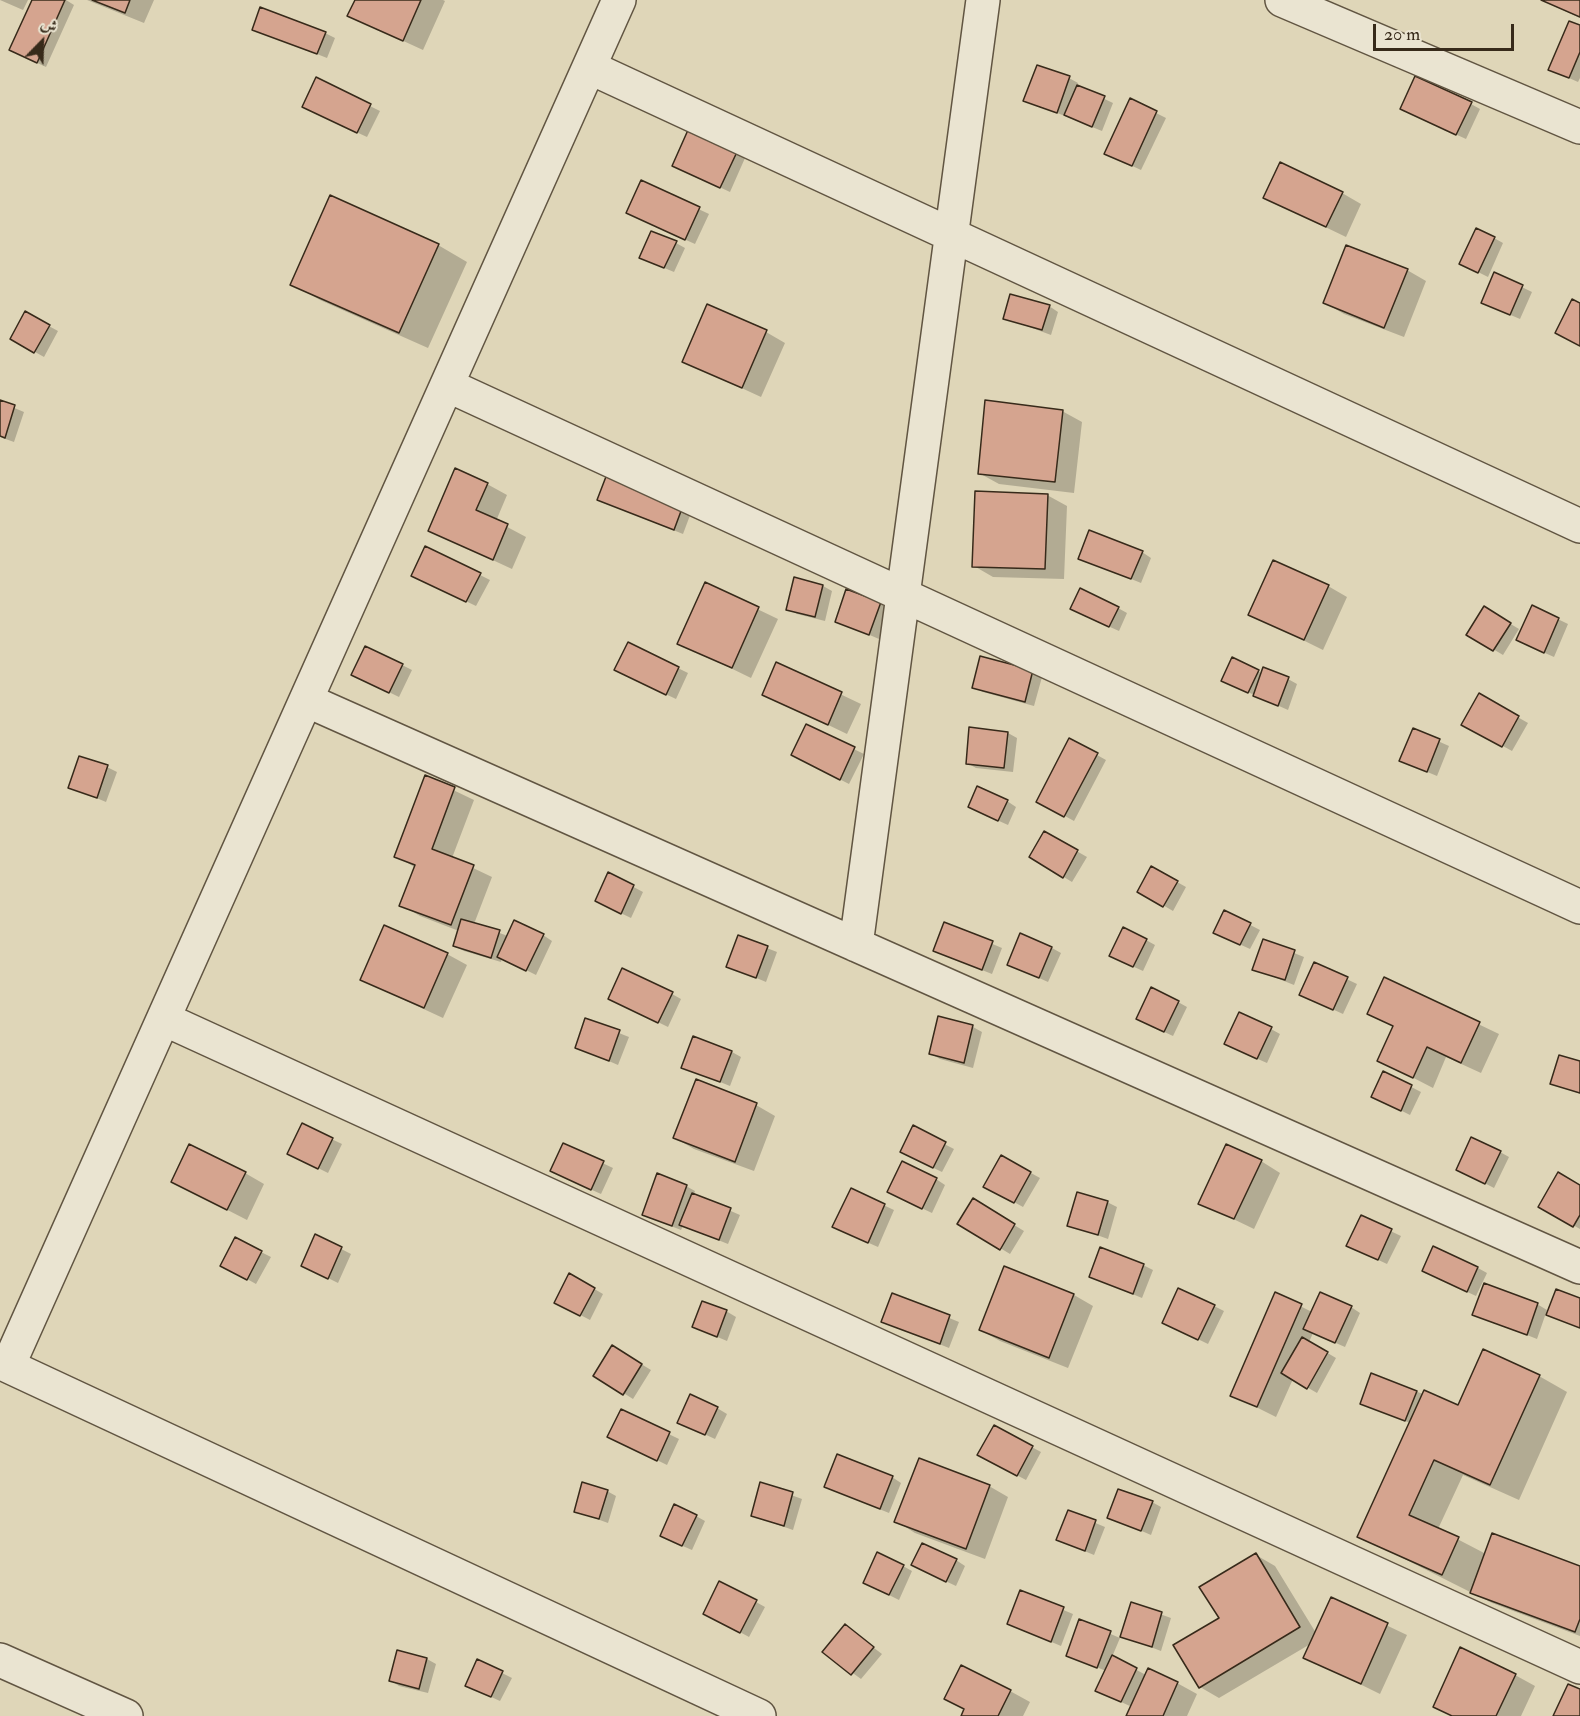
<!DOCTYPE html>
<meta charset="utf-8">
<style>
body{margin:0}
#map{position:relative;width:1580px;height:1716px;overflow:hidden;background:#dfd6b8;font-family:"IM FELL Double Pica",Amiri,serif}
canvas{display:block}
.north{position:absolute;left:12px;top:12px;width:60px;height:60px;-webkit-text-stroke:4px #eae4d1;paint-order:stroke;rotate:23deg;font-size:16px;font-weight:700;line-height:24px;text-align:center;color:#372a1a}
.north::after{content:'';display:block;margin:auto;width:21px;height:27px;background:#372a1a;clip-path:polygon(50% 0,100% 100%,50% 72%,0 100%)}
.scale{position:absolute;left:1373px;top:24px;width:141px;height:27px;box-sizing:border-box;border:3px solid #372a1a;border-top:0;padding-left:8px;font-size:18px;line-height:21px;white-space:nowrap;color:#372a1a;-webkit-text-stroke:4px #eae4d1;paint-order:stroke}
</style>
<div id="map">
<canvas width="1580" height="1716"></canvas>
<div class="north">ش</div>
<div class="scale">20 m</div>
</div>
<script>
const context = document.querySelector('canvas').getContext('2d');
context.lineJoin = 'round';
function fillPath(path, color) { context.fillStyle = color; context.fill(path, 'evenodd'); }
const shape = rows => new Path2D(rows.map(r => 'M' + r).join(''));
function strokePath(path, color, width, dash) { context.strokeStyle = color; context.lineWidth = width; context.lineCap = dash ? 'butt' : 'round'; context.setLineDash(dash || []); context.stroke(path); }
fillPath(shape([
 [0,0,28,0,23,10],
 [33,0,66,0,74,5,46,67,20,55],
 [87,0,154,0,144,23],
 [356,0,443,0,445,1,423,50,349,16],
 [1542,0,1580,0,1580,18,1554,6],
 [1580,27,1580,78,1578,82,1560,74],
 [254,29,325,33,335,38,327,58],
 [1069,78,1078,83,1077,86,1113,103,1102,131,1025,100],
 [317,80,380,111,367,137,313,112],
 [1130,100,1166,118,1141,170,1115,158],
 [1471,104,1480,109,1466,139,1411,114],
 [736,153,745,158,730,192,683,170],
 [641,182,709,214,695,244,637,218],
 [1342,193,1361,204,1346,237,1265,198],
 [331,197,438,245,467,262,428,348,320,300,292,284],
 [1494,238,1503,243,1488,277,1470,268],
 [676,243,685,248,674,272,650,262],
 [1407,270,1426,281,1404,337,1344,314,1325,303],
 [1495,274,1532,292,1520,319,1492,307],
 [1049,306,1058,312,1051,335,1005,318],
 [25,313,58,331,44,357,12,339],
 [766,332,785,343,761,397,683,361],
 [0,402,24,412,14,442,0,437],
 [1062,411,1082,422,1074,493,999,484,979,473],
 [487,484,507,495,496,521,526,537,512,569,430,531],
 [1047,495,1067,506,1064,579,993,577,974,566],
 [608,504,692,510,683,534],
 [426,548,490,580,476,606,422,580],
 [1142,552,1151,558,1141,583,1080,558],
 [795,579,823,586,832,591,825,621,797,614,788,609],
 [705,584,778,619,751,678,679,643],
 [1328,586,1347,597,1323,650,1250,614],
 [847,591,890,608,879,639,837,621],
 [1533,607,1568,624,1554,657,1527,645],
 [1118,608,1127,613,1119,631,1081,614],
 [1504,620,1519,629,1503,655,1468,634],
 [629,644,688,673,676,699,625,675],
 [1233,659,1263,674,1288,679,1297,684,1288,710,1232,685],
 [777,664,861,704,847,734,764,694],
 [402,665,412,670,399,697,362,679],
 [1033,672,1042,677,1034,706,983,692,974,687],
 [1479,695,1528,723,1512,751,1463,724],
 [806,726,864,754,849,784,802,760],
 [1413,730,1449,746,1437,776,1401,761],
 [1008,733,1017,738,1013,772,976,768,967,763],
 [1070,740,1106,760,1074,821,1038,801],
 [107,767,117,772,106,802,70,787],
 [426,777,474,800,452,858,492,877,474,924,508,936,543,935,552,941,536,975,502,958,501,962,464,951,454,946,459,931,420,916,401,905,416,868,396,856],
 [1007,801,1016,807,1008,825,979,812],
 [1045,833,1087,857,1072,882,1031,857],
 [1152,868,1186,887,1173,911,1139,891],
 [609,874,643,892,631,918,606,906],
 [1225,912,1260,930,1250,949,1224,937],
 [945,924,1002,948,992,974,944,955],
 [739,937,777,952,766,982,728,966],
 [1146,940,1155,945,1143,971,1121,961],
 [1264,941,1304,957,1294,985,1254,969],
 [1052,948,1061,953,1048,982,1008,964],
 [447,954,467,965,443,1018,361,980],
 [1315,964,1357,984,1343,1014,1310,999],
 [1384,979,1499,1034,1481,1073,1446,1057,1433,1088,1379,1060,1394,1027,1369,1014],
 [672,994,681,999,668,1027,617,1002],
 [1178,1002,1187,1007,1173,1036,1147,1024],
 [940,1018,973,1027,982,1032,973,1068,940,1059,931,1054],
 [586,1020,629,1037,618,1065,576,1047],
 [1271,1029,1280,1034,1267,1063,1235,1049],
 [732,1052,741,1057,730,1086,683,1067],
 [1580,1063,1580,1094,1552,1083],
 [1384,1073,1421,1092,1410,1115,1382,1101],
 [756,1105,775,1116,754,1171,694,1149,675,1138],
 [302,1125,342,1144,328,1173,298,1158],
 [913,1128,954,1149,942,1172,911,1157],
 [564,1145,613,1168,601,1194,561,1176],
 [1500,1152,1509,1157,1494,1188,1467,1174],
 [1002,1157,1040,1178,1023,1207,985,1186],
 [1261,1161,1280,1173,1254,1229,1200,1203],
 [245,1173,264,1184,247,1220,173,1182],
 [936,1179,945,1185,932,1213,898,1197],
 [686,1186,695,1191,694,1195,740,1215,728,1244,683,1226,681,1230,643,1215],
 [1580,1186,1580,1229,1540,1206],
 [851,1190,894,1210,878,1247,844,1232],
 [973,1200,1024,1231,1010,1254,959,1223],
 [1107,1202,1117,1207,1108,1239,1069,1225],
 [1361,1217,1401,1236,1387,1264,1357,1250],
 [316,1236,351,1254,338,1283,312,1270],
 [261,1252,271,1257,256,1284,231,1270],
 [1143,1265,1153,1270,1142,1298,1091,1277],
 [1005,1268,1074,1295,1093,1306,1068,1368,1000,1341,980,1330],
 [1478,1268,1487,1273,1476,1296,1433,1276],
 [570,1275,603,1294,590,1320,565,1307],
 [1276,1294,1312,1312,1351,1307,1360,1313,1345,1347,1313,1333,1309,1342,1336,1358,1317,1393,1293,1379,1276,1417,1232,1395],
 [893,1295,959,1322,949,1348,882,1321],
 [1537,1304,1547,1310,1537,1339,1474,1314],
 [1214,1306,1224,1311,1208,1344,1173,1327],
 [726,1311,736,1317,727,1341,694,1327],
 [613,1347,651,1370,633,1399,595,1375],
 [1372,1375,1458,1407,1539,1376,1567,1392,1519,1500,1463,1475,1438,1529,1486,1554,1580,1568,1580,1636,1492,1603,1359,1536,1410,1423,1361,1403],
 [717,1408,727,1414,715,1439,689,1427],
 [621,1411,679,1439,667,1465,618,1441],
 [994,1427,1041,1452,1026,1480,988,1460],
 [892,1477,901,1483,889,1513,825,1487],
 [761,1484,802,1499,793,1530,753,1516],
 [989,1486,1008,1497,985,1559,915,1533,896,1521],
 [607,1491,616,1496,608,1523,575,1511],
 [1152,1502,1161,1507,1151,1535,1109,1517],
 [1069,1512,1105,1527,1094,1555,1058,1540],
 [696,1516,705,1521,692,1550,671,1541],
 [1256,1555,1275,1566,1316,1633,1331,1599,1407,1635,1380,1694,1305,1657,1312,1643,1219,1698,1200,1687,1221,1618],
 [956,1560,965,1566,956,1586,922,1570],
 [903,1566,912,1571,899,1600,865,1583],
 [1020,1592,1073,1614,1061,1646,1009,1624],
 [756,1602,765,1607,749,1637,714,1618],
 [1132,1604,1171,1618,1161,1651,1122,1636],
 [1080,1621,1120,1638,1112,1657,1146,1675,1177,1683,1197,1694,1187,1716,1128,1716,1132,1707,1106,1695,1106,1671,1068,1655],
 [845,1626,882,1654,861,1679,824,1652],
 [398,1652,427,1659,436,1664,428,1693,399,1686,390,1680],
 [478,1661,512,1678,500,1701,476,1690],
 [1515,1675,1535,1686,1521,1716,1452,1716,1435,1706],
 [1010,1691,1030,1702,1023,1716,962,1716,965,1710]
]), '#0003');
const building = shape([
 [32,0,65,0,37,63,9,50,32,0],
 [92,0,130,0,125,13,92,0],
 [355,0,421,0,403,41,347,16,355,0],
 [1541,0,1580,0,1580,17,1541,0],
 [260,7,326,32,317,54,252,30,260,7],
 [1569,21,1580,25,1580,52,1569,78,1548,70,1569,21],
 [1037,65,1070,76,1057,113,1023,101,1037,65],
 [1415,76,1472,102,1456,135,1400,109,1415,76],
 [316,77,371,104,357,133,302,107,316,77],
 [1077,85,1105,96,1092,127,1064,115,1077,85],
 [1130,98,1157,111,1132,166,1104,154,1130,98],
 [688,130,737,152,720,188,672,166,688,130],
 [1280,162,1343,192,1326,227,1263,198,1280,162],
 [641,180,700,207,685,240,626,213,641,180],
 [330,195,439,244,399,333,290,285,330,195],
 [1476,228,1495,237,1478,273,1459,264,1476,228],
 [651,231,677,241,664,268,639,258,651,231],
 [1346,245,1408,269,1384,328,1323,303,1346,245],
 [1494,272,1523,285,1510,315,1481,303,1494,272],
 [1010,294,1050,305,1042,330,1003,319,1010,294],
 [1572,299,1580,303,1580,346,1555,333,1572,299],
 [707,304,767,330,742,388,682,362,707,304],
 [25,311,50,325,34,353,10,339,25,311],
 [0,400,15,405,5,438,0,436,0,400],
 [985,400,1063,410,1055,482,978,474,985,400],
 [455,468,488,483,476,510,508,524,493,560,428,531,455,468],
 [607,474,684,503,674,530,597,500,607,474],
 [975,491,1048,494,1045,569,972,567,975,491],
 [1089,530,1143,551,1131,579,1078,559,1089,530],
 [425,546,481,573,466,602,411,576,425,546],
 [1273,560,1329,585,1304,640,1248,615,1273,560],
 [794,577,823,585,815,617,786,610,794,577],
 [705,582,759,607,732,668,677,644,705,582],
 [1080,588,1119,607,1109,627,1070,609,1080,588],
 [846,589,881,602,869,635,835,622,846,589],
 [1532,605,1559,618,1544,653,1516,640,1532,605],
 [1484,606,1511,623,1493,651,1466,635,1484,606],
 [628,642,679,667,666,695,614,670,628,642],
 [365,646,403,664,389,693,351,675,365,646],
 [980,656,1033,670,1025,702,972,688,980,656],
 [1232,657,1259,670,1248,693,1221,681,1232,657],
 [776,662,842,692,828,725,762,695,776,662],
 [1263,667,1289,677,1278,706,1253,696,1263,667],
 [1479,693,1519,716,1502,747,1461,725,1479,693],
 [806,724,855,747,840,780,791,755,806,724],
 [969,727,1008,732,1004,768,966,764,969,727],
 [1413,728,1440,739,1427,772,1399,761,1413,728],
 [1069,738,1098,753,1064,817,1036,802,1069,738],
 [79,756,108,765,97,798,68,788,79,756],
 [425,775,455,787,432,849,474,865,451,925,399,906,415,865,394,857,425,775],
 [977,786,1008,800,998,821,968,807,977,786],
 [1044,831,1078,850,1063,878,1029,857,1044,831],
 [1151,866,1178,881,1163,907,1137,892,1151,866],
 [608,872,634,885,621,914,595,901,608,872],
 [1224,910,1251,923,1240,945,1213,933,1224,910],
 [461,919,500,930,491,958,453,946,461,919],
 [514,920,544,934,526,971,497,957,514,920],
 [944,922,993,941,982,970,933,951,944,922],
 [384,925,448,953,424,1008,360,980,384,925],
 [1123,927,1147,939,1133,967,1109,956,1123,927],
 [1020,933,1052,947,1039,978,1007,965,1020,933],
 [738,935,768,946,756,978,726,967,738,935],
 [1263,939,1295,950,1285,980,1252,970,1263,939],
 [1314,962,1348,977,1333,1010,1299,995,1314,962],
 [622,968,673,992,658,1023,608,999,622,968],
 [1384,977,1480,1022,1461,1063,1427,1047,1413,1078,1377,1061,1393,1026,1367,1014,1384,977],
 [1151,987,1179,1001,1164,1032,1136,1019,1151,987],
 [1239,1012,1272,1027,1257,1059,1224,1044,1239,1012],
 [938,1016,973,1025,964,1063,929,1054,938,1016],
 [585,1018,620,1030,609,1061,575,1048,585,1018],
 [693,1036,732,1051,720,1082,681,1068,693,1036],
 [1559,1055,1580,1061,1580,1093,1550,1084,1559,1055],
 [1383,1071,1412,1085,1401,1111,1371,1097,1383,1071],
 [696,1079,757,1103,735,1162,673,1138,696,1079],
 [302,1123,333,1138,318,1169,287,1154,302,1123],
 [913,1125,946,1142,933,1168,900,1152,913,1125],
 [1471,1137,1501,1151,1485,1184,1456,1170,1471,1137],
 [563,1143,604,1161,591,1190,550,1171,563,1143],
 [189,1144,246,1172,227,1210,171,1182,189,1144],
 [1226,1144,1262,1160,1234,1219,1198,1204,1226,1144],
 [1001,1155,1031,1172,1014,1203,983,1187,1001,1155],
 [902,1161,937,1178,922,1209,887,1192,902,1161],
 [1558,1172,1580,1185,1580,1215,1573,1227,1538,1207,1558,1172],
 [657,1173,687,1185,672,1226,642,1215,657,1173],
 [851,1188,885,1204,868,1243,832,1227,851,1188],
 [1077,1192,1108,1201,1098,1235,1067,1226,1077,1192],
 [692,1193,731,1208,719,1240,679,1225,692,1193],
 [973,1198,1015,1224,1000,1250,957,1224,973,1198],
 [1361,1215,1392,1229,1378,1260,1346,1246,1361,1215],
 [315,1234,342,1247,328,1279,301,1266,315,1234],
 [235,1237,262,1251,247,1280,220,1266,235,1237],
 [1433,1246,1478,1267,1467,1292,1422,1271,1433,1246],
 [1100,1247,1144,1264,1133,1294,1089,1277,1100,1247],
 [1004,1266,1074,1294,1049,1358,979,1330,1004,1266],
 [569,1273,595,1288,580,1316,554,1303,569,1273],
 [1484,1283,1538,1303,1527,1335,1472,1315,1484,1283],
 [1178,1288,1215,1305,1198,1340,1162,1323,1178,1288],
 [1556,1289,1580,1298,1580,1328,1546,1315,1556,1289],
 [1275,1292,1302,1304,1257,1407,1230,1396,1275,1292],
 [1320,1292,1352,1306,1335,1343,1303,1329,1320,1292],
 [892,1293,950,1315,940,1344,881,1322,892,1293],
 [702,1301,727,1310,717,1337,692,1327,702,1301],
 [1302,1337,1328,1352,1307,1389,1281,1373,1302,1337],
 [612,1345,642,1364,623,1395,593,1376,612,1345],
 [1483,1349,1540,1375,1490,1485,1434,1460,1409,1515,1459,1537,1442,1575,1357,1537,1424,1390,1458,1405,1483,1349],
 [1371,1373,1417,1391,1405,1421,1360,1404,1371,1373],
 [690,1394,718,1407,705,1435,677,1423,690,1394],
 [621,1409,670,1432,657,1461,607,1437,621,1409],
 [994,1425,1033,1446,1017,1476,977,1455,994,1425],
 [837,1454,893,1476,880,1509,824,1487,837,1454],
 [919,1458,990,1485,966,1549,894,1522,919,1458],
 [582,1482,608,1490,599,1519,574,1512,582,1482],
 [760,1482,793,1492,784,1526,751,1516,760,1482],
 [1118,1489,1153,1501,1141,1531,1107,1518,1118,1489],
 [674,1504,697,1515,682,1546,660,1536,674,1504],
 [1068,1510,1096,1520,1085,1551,1056,1540,1068,1510],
 [1492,1533,1580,1566,1580,1619,1575,1632,1470,1593,1492,1533],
 [922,1543,957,1559,946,1582,911,1565,922,1543],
 [877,1552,904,1565,889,1595,863,1583,877,1552],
 [1256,1553,1300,1627,1199,1688,1173,1645,1219,1618,1199,1587,1256,1553],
 [719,1581,757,1600,740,1633,703,1614,719,1581],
 [1020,1590,1064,1607,1051,1642,1007,1624,1020,1590],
 [1331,1597,1388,1623,1361,1684,1303,1658,1331,1597],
 [1131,1602,1162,1612,1152,1647,1120,1637,1131,1602],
 [1079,1619,1111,1631,1097,1668,1066,1656,1079,1619],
 [845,1624,874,1647,851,1675,822,1652,845,1624],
 [1460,1647,1516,1674,1496,1716,1452,1716,1433,1707,1460,1647],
 [397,1650,427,1658,419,1689,389,1681,397,1650],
 [1112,1655,1137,1668,1121,1702,1095,1691,1112,1655],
 [477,1659,503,1671,491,1697,465,1686,477,1659],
 [961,1665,1011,1690,998,1716,961,1716,964,1709,944,1699,961,1665],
 [1148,1668,1178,1682,1163,1716,1126,1716,1148,1668],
 [1568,1684,1580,1689,1580,1716,1553,1716,1568,1684]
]);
fillPath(building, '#d5a48f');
strokePath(building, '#372a1a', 1.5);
const minor = shape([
 [619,0,8,1366,759,1716],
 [1282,0,1580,127],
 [589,67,1580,526],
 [447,385,1580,907],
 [306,700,1580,1267],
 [856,945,983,0],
 [164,1019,1580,1667],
 [0,1660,126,1716]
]);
strokePath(minor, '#615542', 36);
strokePath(minor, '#eae4d1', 33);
</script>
